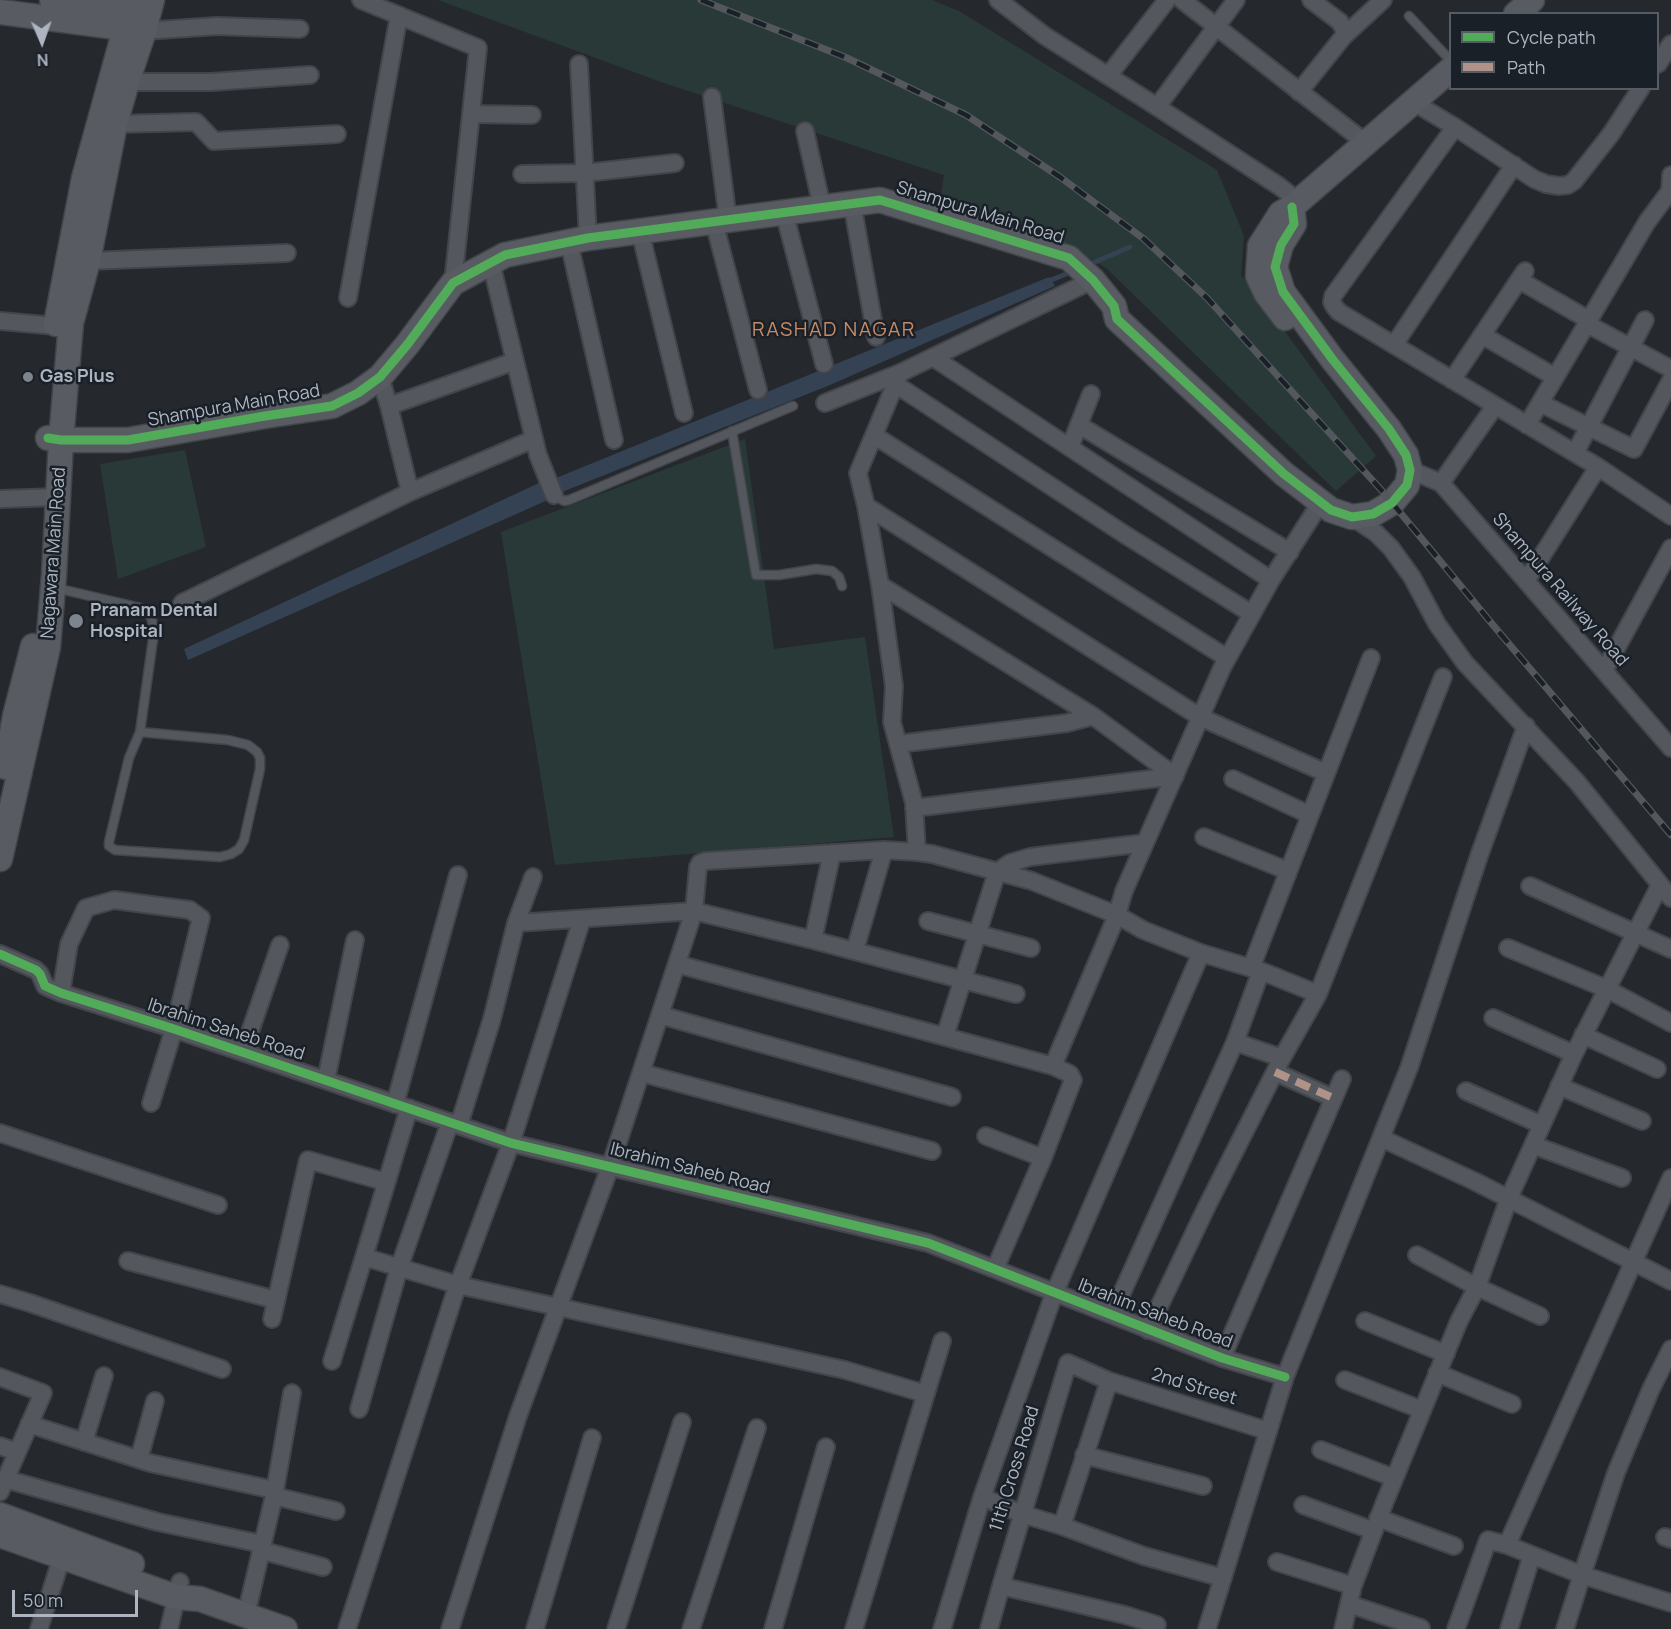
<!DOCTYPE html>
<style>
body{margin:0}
#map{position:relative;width:1671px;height:1629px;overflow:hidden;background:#25292e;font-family:Manrope,sans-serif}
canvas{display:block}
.legend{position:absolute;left:1449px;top:12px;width:210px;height:78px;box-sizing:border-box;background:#192028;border:2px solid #555c65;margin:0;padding:8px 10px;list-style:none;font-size:18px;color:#aeb5c0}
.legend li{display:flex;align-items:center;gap:12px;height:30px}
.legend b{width:30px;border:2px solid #555c65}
.north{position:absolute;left:12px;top:12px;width:60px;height:60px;-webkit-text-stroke:4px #192028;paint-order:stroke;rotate:178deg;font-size:16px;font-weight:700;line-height:24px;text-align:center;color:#aeb5c0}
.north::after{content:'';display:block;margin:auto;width:21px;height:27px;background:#aeb5c0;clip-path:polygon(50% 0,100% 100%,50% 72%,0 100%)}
.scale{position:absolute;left:12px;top:1590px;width:126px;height:27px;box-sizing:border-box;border:3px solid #aeb5c0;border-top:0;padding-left:8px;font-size:18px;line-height:21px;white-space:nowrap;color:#aeb5c0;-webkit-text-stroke:4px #192028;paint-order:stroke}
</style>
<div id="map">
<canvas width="1671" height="1629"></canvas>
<ul class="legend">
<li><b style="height:8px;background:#51ab58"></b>Cycle path</li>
<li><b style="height:8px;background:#af9288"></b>Path</li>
</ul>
<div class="north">N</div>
<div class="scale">50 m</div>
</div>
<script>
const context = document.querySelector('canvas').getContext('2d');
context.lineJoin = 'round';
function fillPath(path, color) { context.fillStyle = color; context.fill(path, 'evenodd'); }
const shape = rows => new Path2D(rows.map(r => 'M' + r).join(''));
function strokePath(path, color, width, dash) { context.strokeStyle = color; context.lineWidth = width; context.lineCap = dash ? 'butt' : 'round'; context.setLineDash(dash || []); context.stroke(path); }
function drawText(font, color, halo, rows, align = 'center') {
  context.font = font + ' Manrope,sans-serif'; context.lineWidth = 5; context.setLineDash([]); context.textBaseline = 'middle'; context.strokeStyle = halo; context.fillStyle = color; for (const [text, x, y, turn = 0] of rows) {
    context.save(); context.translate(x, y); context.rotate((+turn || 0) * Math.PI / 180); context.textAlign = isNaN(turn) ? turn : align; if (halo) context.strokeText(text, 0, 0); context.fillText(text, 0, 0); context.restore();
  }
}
fillPath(shape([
 [438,0,932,0,959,11,1217,170,1244,236,1241,275,1286,333,1376,456,1336,491,1106,268,1045,231,939,206,944,175,664,83],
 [745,439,774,649,865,637,894,837,555,865,501,532],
 [185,450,206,547,118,579,100,464]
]), '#283938');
fillPath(shape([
 [1049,277,1055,286,830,385,562,492,556,478],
 [541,482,550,499,188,660,184,649]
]), '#344254');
strokePath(shape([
 [1088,265,1130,247],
 [1046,282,1074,271]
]), '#344254', 5);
const lane = shape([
 [1409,16,1450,60],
 [732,431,756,575,779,575,816,569,832,571,839,577,842,586],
 [554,495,564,501,569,500,793,406],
 [56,588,141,608,149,613,152,620,154,632,140,732,129,758,109,842,109,846,115,850,220,857,231,854,239,849,244,840,260,769,260,758,257,752,248,745,228,740,140,732]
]);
const street = shape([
 [361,0,478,48,453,283],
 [998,0,1045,36,1148,101,1279,186,1298,201],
 [1182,0,1366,143],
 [144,31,217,26,300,29],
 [1343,37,1383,0],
 [579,64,588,238],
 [1658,64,1671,44],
 [1108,76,1167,0],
 [127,82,211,82,310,75],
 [1299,92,1343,37,1345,32,1340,22,1311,0],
 [712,97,728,220],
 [1413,102,1455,127,1534,179,1546,184,1559,186,1568,185,1574,181,1611,134,1641,88],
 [1157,107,1236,0],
 [471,114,532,115],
 [115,124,196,122,214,141,337,134],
 [1455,127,1333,296,1332,302,1334,306,1339,312,1598,467,1671,516],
 [805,131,822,207],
 [522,174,585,173,675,163],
 [852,203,876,337],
 [784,212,824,364],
 [714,222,758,390],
 [640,231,684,413],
 [569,242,614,440],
 [88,261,287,253],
 [491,263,538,455,554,495],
 [1526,284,1589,320],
 [348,298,399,15],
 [0,321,56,326],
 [1587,324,1671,369],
 [1482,335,1555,377],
 [1394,345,1514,165],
 [934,358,1271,580],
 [380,377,389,406,410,492],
 [1452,380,1525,271],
 [895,384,1124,534,1252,614],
 [825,403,900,373],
 [1540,403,1634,449,1671,380],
 [389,406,515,361],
 [1079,425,1290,552],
 [1527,425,1647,222,1670,191,1671,175],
 [875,436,1227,658],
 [1070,447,1091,394],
 [1575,453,1645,320],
 [1410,470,1441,483,1671,748],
 [1441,483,1495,406],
 [0,499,58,497],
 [1321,502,1271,580,1222,668,1124,891,1117,915,1143,930,1201,953,1261,971,1318,994,1443,677],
 [866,506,1200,717,1326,773],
 [1352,517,1376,533,1391,548,1412,577,1437,624,1465,663,1577,782,1671,898],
 [1526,581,1598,467],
 [880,585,1093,716,1175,776],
 [182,603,410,492,534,439],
 [1604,671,1671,548],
 [898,744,1067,723,1093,716],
 [1233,779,1310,815],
 [914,808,1175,776],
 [1204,837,1288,871],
 [917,852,884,850,706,861,700,863,698,867,694,911,813,940,1016,994],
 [1530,886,1671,949],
 [928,921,1031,948],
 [813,940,832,853],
 [1508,948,1607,989,1671,1023],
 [855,950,884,850],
 [0,954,36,970,40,974,45,986,61,993,174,1029,511,1143,928,1243,1222,1358,1285,1377],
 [677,964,1053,1066,1070,1074,1073,1080,1043,1158,995,1269],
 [1251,968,1371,658],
 [61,993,69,944,86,908,114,900,190,910,201,918,174,1029,151,1103],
 [660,1015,952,1097],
 [1493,1018,1574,1054],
 [1583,1035,1657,1069],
 [945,1036,997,872,1010,863,1030,857,1145,843],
 [243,1052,280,945],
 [1282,1058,1318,994],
 [1053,1066,1117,915,1032,881,932,854,917,852,914,803,892,722,894,686,880,585,866,506,858,473,900,373,1093,280],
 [1275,1072,1333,1098],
 [642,1073,932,1151],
 [326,1080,355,940],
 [1559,1086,1642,1121],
 [1466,1091,1542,1125],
 [395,1104,458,875],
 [409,1108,364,1257,458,1285,845,1370,926,1394],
 [459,1125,492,1019,516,923,533,877],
 [0,1133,218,1205],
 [986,1136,1043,1158],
 [1381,1138,1474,1181,1671,1281],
 [1533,1145,1622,1178],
 [1417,1255,1477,1287,1540,1316],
 [128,1261,276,1300],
 [0,1294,30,1303,222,1369],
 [1112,1315,1235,1042,1261,971],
 [272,1319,308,1160,386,1182],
 [1365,1321,1446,1354],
 [1148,1330,1206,1208,1282,1058,1235,1042],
 [1671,1349,1651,1389,1616,1473,1582,1575,1671,1603],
 [1222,1358,1342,1079],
 [332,1361,364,1257],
 [1437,1373,1512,1404],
 [0,1377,43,1393,0,1492],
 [1345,1380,1422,1410],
 [359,1409,399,1268,450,1122],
 [29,1424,150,1463,274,1490],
 [84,1442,104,1376],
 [0,1446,17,1452],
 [1321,1450,1394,1478],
 [1084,1455,1203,1486],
 [139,1459,155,1401],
 [5,1479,158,1522,262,1544],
 [274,1496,336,1511],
 [982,1497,1022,1514,1062,1526,1144,1556,1223,1578],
 [1303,1505,1374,1531],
 [1378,1518,1454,1546],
 [1062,1526,1109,1381],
 [1665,1537,1671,1539],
 [1507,1545,1671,1178],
 [260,1550,323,1567],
 [1277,1562,1353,1586],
 [1001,1586,1125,1615,1157,1625],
 [1349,1604,1421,1628],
 [246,1615,274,1496,292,1393],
 [39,1629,65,1547],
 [169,1629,180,1582],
 [347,1629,454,1296,511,1143,582,919],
 [450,1629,518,1416,610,1167,694,911,516,923],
 [535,1629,592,1438],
 [616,1629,682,1422],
 [691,1629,757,1428],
 [773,1629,826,1447],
 [854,1629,942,1341],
 [942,1629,982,1497,1054,1294,1201,953],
 [989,1629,1001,1586,1068,1363,1109,1381,1268,1431],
 [1207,1629,1285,1377,1409,1068,1479,856,1526,726],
 [1343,1629,1353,1586,1384,1504,1459,1321,1477,1287,1509,1198,1574,1054,1660,885],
 [1456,1629,1488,1540,1507,1545,1582,1575,1565,1629],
 [1509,1629,1532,1555]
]);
const secondary = shape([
 [52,0,144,14],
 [0,12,139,30],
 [1516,14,1532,0],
 [1285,318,1266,293,1258,276,1260,246,1281,213,1292,207,1450,70],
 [56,324,84,178,133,0],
 [48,438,61,440,128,440,265,416,332,406,358,393,380,377,407,345,453,283,505,255,588,238,880,200,1069,258,1093,280,1114,306,1117,319,1284,474,1331,510,1352,517,1373,514,1392,503,1407,485,1410,470,1406,455,1389,429,1333,360,1283,292,1275,267,1281,245,1294,224,1292,207],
 [6,767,15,716,33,646],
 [0,859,48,647,54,575,61,440,71,323,88,261,115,124,127,82,144,31,152,0],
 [0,1515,132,1564],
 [0,1535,176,1597,200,1599,285,1629]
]);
strokePath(lane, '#424549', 11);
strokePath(street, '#424549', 20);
strokePath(secondary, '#424549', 27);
strokePath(lane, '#54575d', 8);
strokePath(street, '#54575d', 16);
strokePath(secondary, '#585c62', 24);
const rail = shape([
 [701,0,847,58,966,115,1060,177,1144,239,1207,298,1384,493,1493,625,1671,835]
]);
strokePath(rail, '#54585c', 7);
strokePath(rail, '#192028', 4.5, [14]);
strokePath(shape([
 [1275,1072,1333,1098]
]), '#af9288', 8, [15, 8]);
strokePath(shape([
 [48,438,61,440,128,440,265,416,332,406,358,393,380,377,407,345,453,283,505,255,588,238,880,200,1069,258,1093,280,1114,306,1117,319,1284,474,1331,510,1352,517,1373,514,1392,503,1407,485,1410,470,1406,455,1389,429,1333,360,1283,292,1275,267,1281,245,1294,224,1292,207],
 [0,954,36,970,40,974,45,986,61,993,174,1029,511,1143,928,1243,1222,1358,1285,1377]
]), '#51ab58', 9);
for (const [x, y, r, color] of [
 [28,377,6,"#7e848d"],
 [76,621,8,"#7e848d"]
]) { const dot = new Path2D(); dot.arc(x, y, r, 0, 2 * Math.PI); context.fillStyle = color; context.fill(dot); strokePath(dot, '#192028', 2); }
drawText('18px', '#aeb5c0', '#192028', [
 ["Shampura Main Road",980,213,17],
 ["Shampura Main Road",234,406,-10],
 ["Nagawara Main Road",54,553,-86],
 ["Shampura Railway Road",1560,590,49],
 ["Ibrahim Saheb Road",226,1030,18],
 ["Ibrahim Saheb Road",690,1169,14],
 ["Ibrahim Saheb Road",1155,1314,21],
 ["2nd Street",1194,1387,17],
 ["11th Cross Road",1015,1469,-73]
]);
drawText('bold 18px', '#aeb5c0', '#192028', [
 ["Gas Plus",40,377],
 ["Pranam Dental",90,611],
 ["Hospital",90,632]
], 'left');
context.letterSpacing = '1.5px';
drawText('20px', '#c68b63', '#192028', [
 ["RASHAD NAGAR",834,330]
]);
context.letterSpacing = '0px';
</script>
